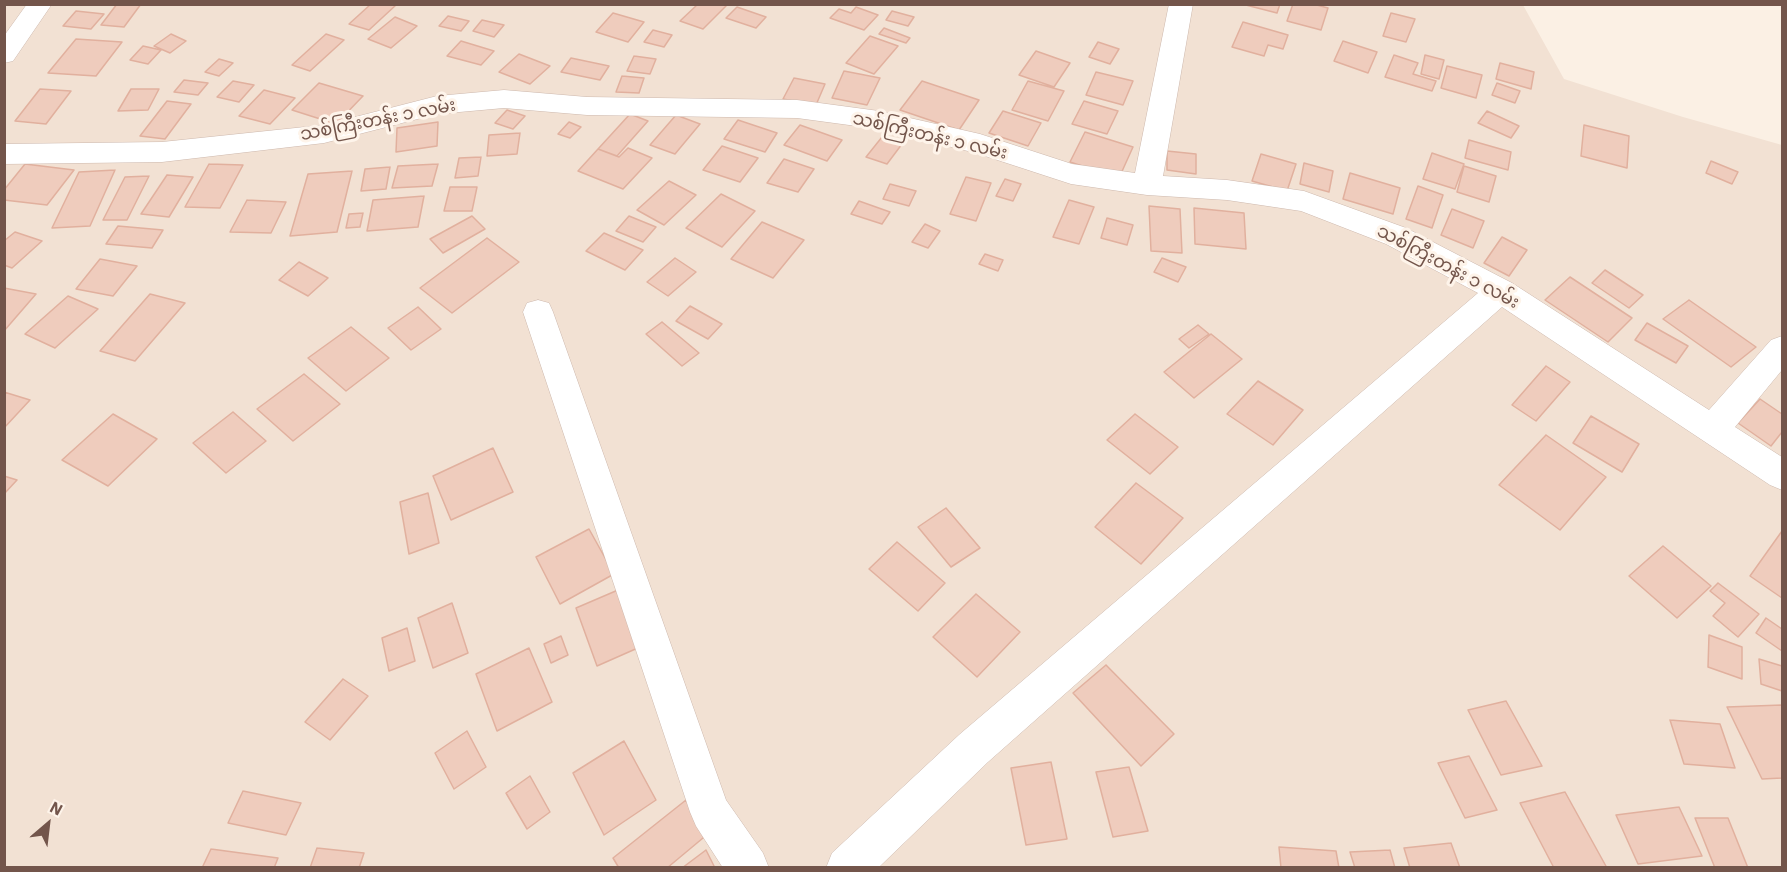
<!DOCTYPE html>
<meta charset="utf-8">
<style>
body{margin:0}
#map{position:relative;width:1787px;height:872px;overflow:hidden;background:#fbf0e4;font-family:"IBM Plex Sans",sans-serif}
canvas{display:block}
.frame{position:absolute;inset:0;border:6px solid #73554b;pointer-events:none}
.north{position:absolute;left:18px;top:794px;width:60px;height:60px;-webkit-text-stroke:4px #fef4ea;paint-order:stroke;rotate:28deg;font-size:16px;font-weight:700;line-height:24px;text-align:center;color:#73554b}
.north::after{content:'';display:block;margin:auto;width:21px;height:27px;background:#73554b;clip-path:polygon(50% 0,100% 100%,50% 72%,0 100%)}
</style>
<div id="map">
<canvas width="1787" height="872"></canvas>
<div class="frame"></div>
<div class="north">N</div>
</div>
<script>
const context = document.querySelector('canvas').getContext('2d');
context.lineJoin = 'round';
function fillPath(path, color) { context.fillStyle = color; context.fill(path, 'evenodd'); }
const shape = rows => new Path2D(rows.map(r => 'M' + r).join(''));
function strokePath(path, color, width, dash) { context.strokeStyle = color; context.lineWidth = width; context.lineCap = dash ? 'butt' : 'round'; context.setLineDash(dash || []); context.stroke(path); }
function drawText(font, color, halo, rows, align = 'center') {
  context.font = font + ' "IBM Plex Sans","Noto Sans Myanmar",sans-serif'; context.lineWidth = 6; context.setLineDash([]); context.textBaseline = 'middle'; context.strokeStyle = halo; context.fillStyle = color; for (const [text, x, y, turn = 0] of rows) {
    context.save(); context.translate(x, y); context.rotate((+turn || 0) * Math.PI / 180); context.textAlign = isNaN(turn) ? turn : align; if (halo) context.strokeText(text, 0, 0); context.fillText(text, 0, 0); context.restore();
  }
}
fillPath(shape([
 [5,5,1523,5,1564,79,1683,117,1782,145,1782,867,5,868]
]), '#f2e1d3');
const building = shape([
 [117,4,141,4,124,27,101,25,117,4],
 [371,4,396,5,369,30,349,24,371,4],
 [698,4,726,4,727,5,703,29,680,21,698,4],
 [1242,4,1280,4,1277,13,1242,4],
 [1293,4,1313,4,1328,8,1321,30,1287,21,1293,4],
 [737,7,766,17,756,28,726,18,737,7],
 [856,7,878,15,864,30,830,18,839,9,851,13,856,7],
 [76,11,104,14,91,29,63,26,76,11],
 [892,11,914,17,908,26,886,20,892,11],
 [613,13,644,22,628,42,596,32,613,13],
 [1391,13,1415,19,1406,42,1383,36,1391,13],
 [448,16,469,21,461,31,439,26,448,16],
 [395,17,417,26,391,48,368,39,395,17],
 [482,20,504,25,494,37,473,31,482,20],
 [1243,22,1288,35,1283,49,1268,45,1264,56,1232,47,1243,22],
 [884,28,910,38,906,43,879,34,884,28],
 [653,30,672,35,664,47,644,42,653,30],
 [171,34,186,41,170,53,154,46,171,34],
 [326,34,344,40,310,71,292,65,326,34],
 [870,36,898,46,874,74,846,63,870,36],
 [76,39,122,42,96,76,48,73,76,39],
 [461,41,494,51,481,65,447,56,461,41],
 [1343,41,1377,52,1368,73,1334,61,1343,41],
 [1098,42,1119,49,1110,64,1089,57,1098,42],
 [143,46,161,50,148,64,130,60,143,46],
 [1036,51,1070,63,1054,87,1019,75,1036,51],
 [519,54,550,66,530,84,499,72,519,54],
 [1394,55,1418,63,1413,74,1436,81,1432,91,1385,77,1394,55],
 [1425,55,1444,60,1439,79,1421,74,1425,55],
 [634,56,656,59,650,74,627,71,634,56],
 [571,58,609,66,600,80,561,72,571,58],
 [219,59,233,63,219,76,205,72,219,59],
 [1500,63,1534,72,1531,89,1496,79,1500,63],
 [1447,66,1482,75,1476,98,1441,88,1447,66],
 [844,71,880,78,867,105,832,98,844,71],
 [1096,72,1133,81,1123,105,1086,95,1096,72],
 [622,76,644,78,639,93,616,92,622,76],
 [794,78,825,84,816,105,783,99,794,78],
 [184,80,208,83,198,95,174,92,184,80],
 [233,81,254,85,239,102,217,97,233,81],
 [922,81,979,100,959,130,900,110,922,81],
 [1028,81,1064,91,1048,121,1012,110,1028,81],
 [319,83,363,96,336,124,292,110,319,83],
 [1497,83,1520,91,1515,103,1492,95,1497,83],
 [40,89,71,91,46,124,15,121,40,89],
 [131,89,159,89,148,110,118,111,131,89],
 [264,90,295,98,270,124,239,116,264,90],
 [167,101,191,104,165,139,140,136,167,101],
 [1084,101,1118,111,1107,134,1072,124,1084,101],
 [507,110,525,116,513,129,495,123,507,110],
 [1003,111,1041,123,1028,146,989,133,1003,111],
 [1487,111,1519,126,1511,138,1478,123,1487,111],
 [630,114,648,121,617,156,598,149,630,114],
 [676,115,700,124,675,154,650,145,676,115],
 [738,120,777,133,765,152,724,139,738,120],
 [438,122,437,146,396,152,397,128,438,122],
 [569,122,581,127,570,138,558,134,569,122],
 [800,125,842,140,827,161,784,145,800,125],
 [1584,125,1629,136,1627,168,1581,156,1584,125],
 [1085,132,1133,147,1119,178,1070,162,1085,132],
 [520,133,517,154,487,156,489,135,520,133],
 [882,137,902,144,887,164,866,157,882,137],
 [1469,140,1511,152,1508,170,1465,158,1469,140],
 [722,146,758,158,740,182,703,170,722,146],
 [628,148,652,158,623,189,578,171,598,149,619,157,628,148],
 [1167,151,1196,154,1196,174,1167,170,1167,151],
 [1432,153,1464,164,1455,189,1423,179,1432,153],
 [1261,154,1296,164,1287,191,1252,181,1261,154],
 [481,157,478,176,455,178,459,158,481,157],
 [784,159,814,169,798,192,767,183,784,159],
 [1711,161,1738,172,1732,184,1706,173,1711,161],
 [1304,163,1333,171,1329,192,1300,184,1304,163],
 [25,164,74,170,47,205,4,200,4,190,25,164],
 [209,164,243,165,220,208,185,207,209,164],
 [438,164,432,186,392,188,398,166,438,164],
 [1464,166,1496,176,1489,202,1457,192,1464,166],
 [390,167,386,189,361,191,365,169,390,167],
 [115,170,90,226,52,228,79,172,115,170],
 [352,171,337,232,290,236,308,174,352,171],
 [1350,173,1400,188,1393,214,1343,199,1350,173],
 [167,175,193,177,169,217,141,214,167,175],
 [149,176,127,220,103,220,125,177,149,176],
 [966,177,991,183,976,221,950,214,966,177],
 [1005,179,1021,184,1013,201,996,196,1005,179],
 [669,181,696,195,664,225,637,210,669,181],
 [890,184,916,191,909,206,883,199,890,184],
 [1418,186,1443,195,1432,228,1406,219,1418,186],
 [450,187,477,187,472,211,444,211,450,187],
 [721,194,755,211,722,247,686,228,721,194],
 [424,196,418,227,367,231,373,200,424,196],
 [247,200,286,202,271,233,230,232,247,200],
 [1069,200,1094,207,1079,244,1053,237,1069,200],
 [859,201,890,212,882,224,851,214,859,201],
 [1149,206,1180,209,1182,253,1151,251,1149,206],
 [1194,208,1244,213,1246,249,1195,244,1194,208],
 [1452,209,1484,221,1473,248,1441,235,1452,209],
 [363,213,360,227,346,228,349,214,363,213],
 [472,216,485,229,443,253,430,239,472,216],
 [629,216,656,227,643,242,616,231,629,216],
 [1107,218,1133,225,1127,245,1101,238,1107,218],
 [762,222,804,240,773,278,731,259,762,222],
 [925,224,940,231,928,248,912,242,925,224],
 [118,226,163,230,152,248,106,244,118,226],
 [15,232,42,241,12,268,4,265,4,241,15,232],
 [604,233,643,250,625,270,586,251,604,233],
 [1502,237,1527,250,1509,276,1484,263,1502,237],
 [487,238,519,262,452,313,420,288,487,238],
 [985,254,1003,260,998,271,979,264,985,254],
 [675,258,696,272,668,296,647,282,675,258],
 [1162,258,1186,267,1178,282,1154,272,1162,258],
 [100,259,137,266,113,296,76,289,100,259],
 [299,262,328,278,308,296,279,280,299,262],
 [1605,270,1643,295,1629,308,1592,283,1605,270],
 [1570,277,1632,318,1608,342,1545,300,1570,277],
 [4,288,36,294,4,331,4,288],
 [150,294,185,303,135,361,100,351,150,294],
 [68,296,98,309,55,348,25,334,68,296],
 [1689,300,1756,347,1731,367,1663,319,1689,300],
 [690,306,722,324,708,339,676,321,690,306],
 [418,307,441,329,411,350,388,328,418,307],
 [662,322,699,353,682,366,646,334,662,322],
 [1647,323,1688,346,1676,363,1635,340,1647,323],
 [1198,325,1209,334,1189,348,1179,339,1198,325],
 [351,327,389,358,346,391,308,358,351,327],
 [1211,334,1242,359,1194,398,1164,372,1211,334],
 [1546,366,1570,382,1536,421,1512,405,1546,366],
 [304,374,340,404,293,441,257,409,304,374],
 [1258,381,1303,410,1273,445,1227,414,1258,381],
 [4,392,30,400,4,428,4,392],
 [1760,399,1782,414,1782,432,1771,446,1738,423,1760,399],
 [233,412,266,441,226,473,193,443,233,412],
 [113,414,157,439,108,486,62,460,113,414],
 [1135,414,1178,447,1150,474,1107,440,1135,414],
 [1591,416,1639,444,1622,472,1573,443,1591,416],
 [1546,435,1606,477,1560,530,1499,485,1546,435],
 [493,448,513,492,451,520,433,476,493,448],
 [4,476,17,480,4,494,4,476],
 [1136,483,1183,518,1141,564,1095,527,1136,483],
 [428,493,439,543,409,554,400,502,428,493],
 [946,508,980,548,951,567,918,527,946,508],
 [589,529,614,574,560,604,536,557,589,529],
 [1782,531,1782,598,1750,576,1782,531],
 [897,542,945,583,918,611,869,569,897,542],
 [1663,546,1711,586,1677,618,1629,576,1663,546],
 [1718,583,1759,614,1738,637,1713,616,1725,603,1710,591,1718,583],
 [618,590,640,647,597,666,576,608,618,590],
 [976,594,1020,632,977,677,933,637,976,594],
 [452,603,468,653,433,668,418,618,452,603],
 [1766,618,1782,629,1782,651,1756,633,1766,618],
 [407,628,415,661,389,671,382,638,407,628],
 [1709,635,1742,647,1742,679,1708,667,1709,635],
 [561,636,568,655,551,663,544,644,561,636],
 [529,648,552,702,497,731,476,674,529,648],
 [1759,659,1782,666,1782,691,1761,684,1759,659],
 [1106,665,1174,734,1141,766,1073,693,1106,665],
 [343,679,368,696,330,740,305,722,343,679],
 [1506,701,1542,766,1501,775,1468,710,1506,701],
 [1782,705,1782,778,1762,779,1727,707,1782,705],
 [1670,720,1720,724,1735,768,1684,764,1670,720],
 [467,731,486,767,454,789,435,753,467,731],
 [624,741,656,800,604,835,573,773,624,741],
 [1469,756,1497,810,1465,818,1438,763,1469,756],
 [1051,762,1067,839,1026,845,1011,768,1051,762],
 [1129,767,1148,831,1113,837,1096,772,1129,767],
 [530,776,550,812,527,829,506,793,530,776],
 [243,791,301,803,286,835,228,823,243,791],
 [1565,792,1607,868,1554,868,1520,803,1565,792],
 [686,800,709,833,667,868,619,868,613,858,686,800],
 [1679,807,1702,856,1638,864,1616,815,1679,807],
 [1695,818,1728,818,1748,868,1715,868,1695,818],
 [1451,843,1460,868,1410,868,1404,848,1451,843],
 [1279,847,1336,851,1339,868,1281,868,1279,847],
 [317,848,364,853,359,868,310,868,317,848],
 [211,849,278,858,274,868,202,868,211,849],
 [706,850,715,868,682,868,706,850],
 [1390,850,1395,868,1355,868,1350,852,1390,850]
]);
fillPath(building, '#efccbd');
strokePath(building, '#e1b09e', 1.5);
const minor = shape([
 [27,4,52,4,13,61,4,63,4,36,27,4],
 [1169,4,1193,4,1163,176,1227,180,1304,191,1406,228,1512,283,1709,410,1771,340,1782,336,1782,370,1735,427,1782,457,1782,490,1770,485,1502,307,988,762,878,868,826,868,832,853,960,734,1478,293,1386,244,1301,211,1227,200,1147,195,1071,184,976,153,879,129,797,118,587,115,504,108,437,114,324,143,162,162,4,164,4,144,162,142,324,125,437,96,504,90,587,97,797,100,879,111,980,134,1072,164,1135,173,1169,4],
 [538,300,549,303,553,312,726,800,763,853,769,868,723,868,696,826,690,812,523,312,527,303,538,300]
]);
strokePath(minor, '#ceb9ae', 1);
fillPath(minor, '#fff');
drawText('18px', '#73554b', '#fef4ea', [
 ["သစ်ကြီးတန်း ၁ လမ်း",378,120,-11],
 ["သစ်ကြီးတန်း ၁ လမ်း",930,136,13],
 ["သစ်ကြီးတန်း ၁ လမ်း",1448,267,28]
]);
</script>
